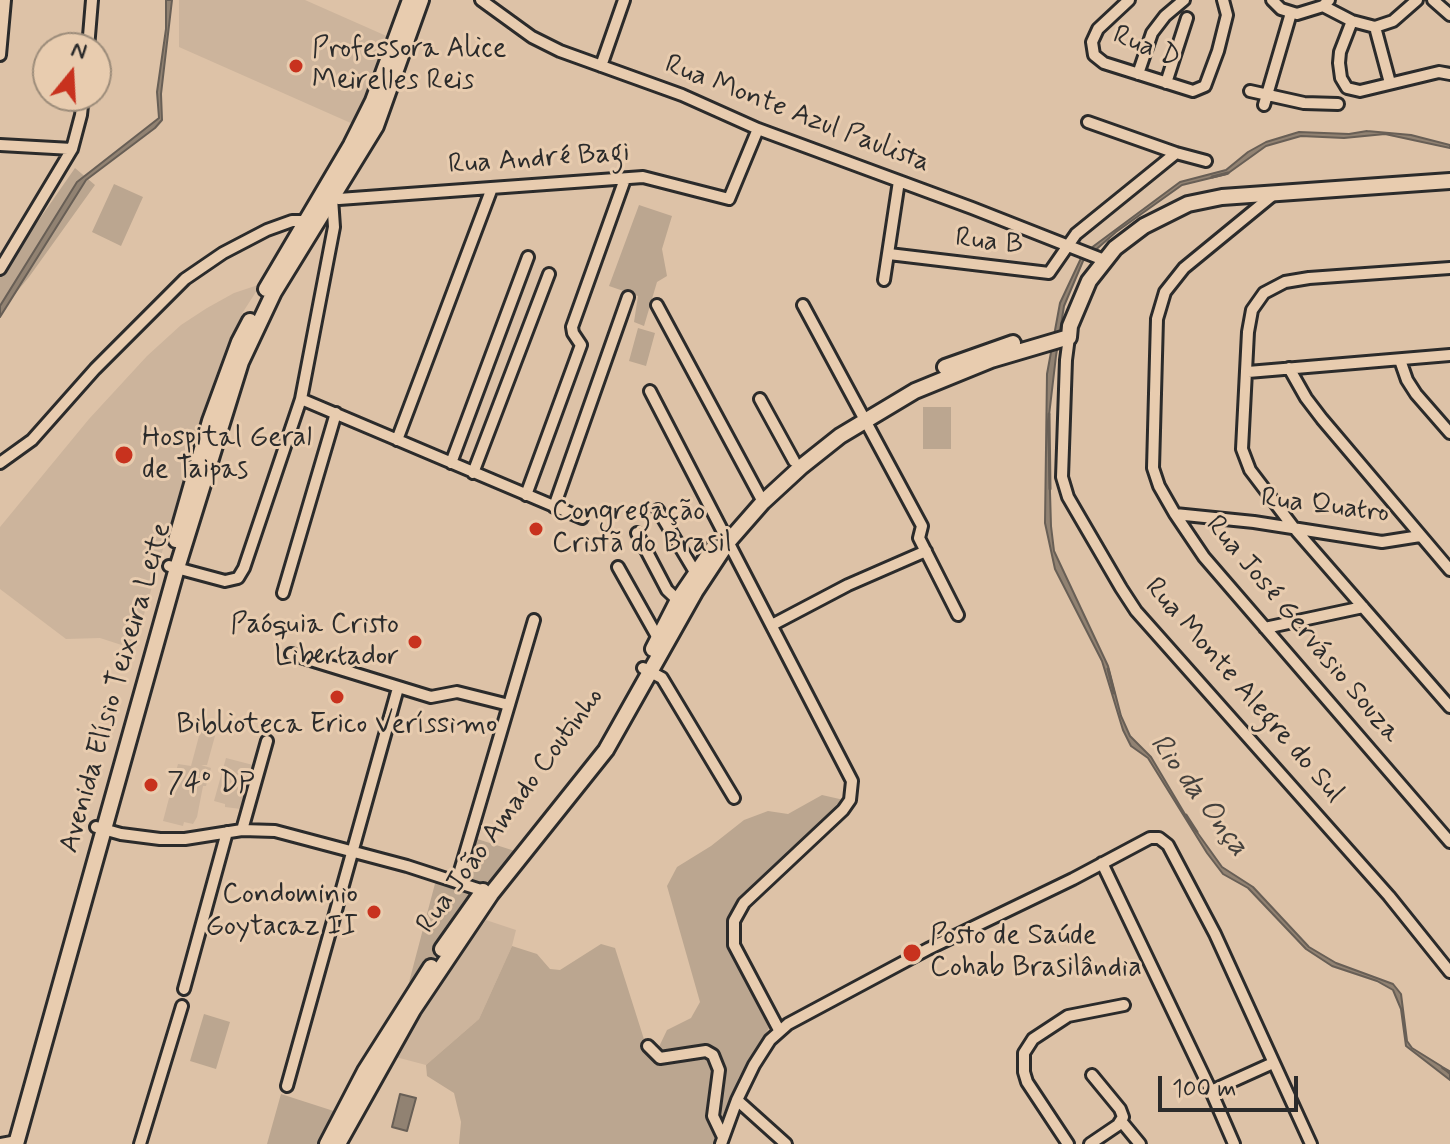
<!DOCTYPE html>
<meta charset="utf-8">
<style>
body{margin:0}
#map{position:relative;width:1450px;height:1144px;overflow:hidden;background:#ddc2a7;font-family:Mynerve,sans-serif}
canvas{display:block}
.north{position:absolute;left:32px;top:32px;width:80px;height:80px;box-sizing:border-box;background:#e8ccaf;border:2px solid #9c8c7a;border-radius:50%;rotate:18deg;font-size:22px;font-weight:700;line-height:32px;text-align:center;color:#2b2b2b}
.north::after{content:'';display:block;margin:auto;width:28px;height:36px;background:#c8321e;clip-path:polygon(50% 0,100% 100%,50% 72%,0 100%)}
.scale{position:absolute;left:1158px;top:1076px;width:140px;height:36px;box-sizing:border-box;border:4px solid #2b2b2b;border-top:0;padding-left:10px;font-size:24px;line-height:28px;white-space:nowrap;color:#2b2b2b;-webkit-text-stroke:6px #e8ccaf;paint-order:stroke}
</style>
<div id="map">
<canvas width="1450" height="1144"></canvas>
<div class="north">N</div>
<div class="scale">100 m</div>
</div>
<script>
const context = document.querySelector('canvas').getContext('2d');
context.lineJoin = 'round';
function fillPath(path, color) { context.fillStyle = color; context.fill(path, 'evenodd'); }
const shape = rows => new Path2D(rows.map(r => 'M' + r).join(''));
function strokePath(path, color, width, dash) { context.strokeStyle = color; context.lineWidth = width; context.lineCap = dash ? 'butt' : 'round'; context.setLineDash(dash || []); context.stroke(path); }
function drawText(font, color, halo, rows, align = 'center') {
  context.font = font + ' Mynerve,sans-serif'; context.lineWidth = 6; context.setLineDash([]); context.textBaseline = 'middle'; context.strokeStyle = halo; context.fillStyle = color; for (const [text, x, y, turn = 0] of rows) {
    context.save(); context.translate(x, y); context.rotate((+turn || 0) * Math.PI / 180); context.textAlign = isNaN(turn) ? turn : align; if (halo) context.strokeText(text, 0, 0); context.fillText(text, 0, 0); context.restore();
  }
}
fillPath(shape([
 [179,0,305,0,391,38,353,124,179,47],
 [261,284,243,312,226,348,202,414,134,649,100,638,66,639,0,589,0,527,89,419,147,356,181,325,207,308,234,293],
 [203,721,218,725,207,765,201,765,211,768,206,786,203,786,197,817,193,824,184,822,183,826,163,821,178,764,191,766],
 [226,758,253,765,241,809,225,807,225,804,214,801],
 [486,920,516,930,512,946,479,1019,426,1065,392,1056,424,1002]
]), '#ccb49c');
fillPath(shape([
 [75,168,95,185,29,277,0,312,0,276],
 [114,184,143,197,121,246,92,232],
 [639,205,672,216,662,249,667,276,657,282,644,326,634,322,638,296,609,286],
 [638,328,655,333,646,366,629,361],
 [923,407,951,407,951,449,923,449],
 [822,795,844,800,744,895,734,908,730,920,727,932,734,960,769,1028,739,1077,720,1123,716,1108,720,1060,716,1051,707,1048,672,1055,656,1053,667,1030,691,1018,700,1002,667,886,677,867,711,846,744,820,768,811,788,814],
 [471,837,518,852,403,1005,437,876,457,880],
 [601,944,615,948,649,1055,663,1063,684,1061,701,1055,710,1056,715,1073,710,1101,720,1137,718,1144,459,1144,461,1122,454,1093,427,1076,426,1065,479,1019,512,946,537,954,550,969,560,970],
 [204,1014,230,1022,216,1069,190,1061],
 [281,1094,346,1115,330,1144,267,1144]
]), '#bba690');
const water = shape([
 [166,0,172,0,161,94,162,120,155,128,86,180,0,317,0,306,77,182,159,118,157,92,166,29,166,0],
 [1367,131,1411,135,1450,145,1450,148,1385,134,1344,138,1301,136,1266,146,1227,174,1182,185,1116,232,1083,261,1064,306,1056,356,1048,424,1051,526,1054,551,1108,666,1121,716,1130,736,1151,757,1189,821,1222,867,1253,887,1309,947,1336,963,1393,984,1401,994,1407,1041,1412,1048,1441,1066,1450,1074,1450,1080,1406,1046,1401,1009,1393,990,1377,981,1332,966,1306,949,1248,888,1223,874,1207,853,1148,758,1131,746,1123,730,1102,661,1055,569,1045,523,1047,374,1060,303,1083,254,1180,182,1226,170,1248,152,1266,142,1299,132,1349,134,1367,131],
 [400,1094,416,1098,407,1131,392,1127,400,1094]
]);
fillPath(water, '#918272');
strokePath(water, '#685f56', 2);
strokePath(shape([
 [1212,177,1228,173],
 [1049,414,1050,489],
 [1108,669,1114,693],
 [1186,815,1197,832],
 [1443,1068,1450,1072]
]), '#685f56', 3);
const street = shape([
 [481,0,532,37,560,51,682,95,758,129,972,208,1104,260],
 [1129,0,1098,29,1092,42,1094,55,1104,63,1193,91,1205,86,1218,51,1227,15,1223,0],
 [1272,0,1281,9,1297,14,1323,6,1329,0],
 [1433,0,1450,15],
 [1323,6,1352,21,1375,27,1393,21,1417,0],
 [1352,21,1340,52,1339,63,1341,78,1347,88,1360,91,1439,72,1450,74],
 [1375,27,1390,83],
 [88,48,92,0],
 [0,55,5,0],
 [601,66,624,0],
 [1138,74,1152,33,1165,16,1184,0],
 [1166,83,1187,18],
 [1250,91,1304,103,1338,104],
 [1264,105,1291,13],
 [1088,122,1176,153,1206,161],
 [0,145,72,149],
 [1273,195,1184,268,1165,292,1157,319,1153,468,1159,486,1175,514,1204,557,1450,842],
 [328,196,339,199,643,177,729,199,758,129],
 [889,254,1049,273,1076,234,1176,153],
 [1450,268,1309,278,1285,282,1264,293,1252,310,1248,332,1242,449,1250,470,1294,528,1450,707],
 [0,269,72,149,81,115,83,96],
 [884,280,899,181],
 [657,305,763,502],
 [803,305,922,526,919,538,958,615],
 [1069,337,1066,360,1062,477,1068,497,1121,588,1136,611,1389,896,1450,972],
 [1400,360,1407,380,1416,394,1450,433],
 [1289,368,1306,398,1322,419,1450,570],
 [1248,372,1450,355],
 [650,391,852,781,850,800,843,810,744,903,734,921,734,945,779,1030],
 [301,399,582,518],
 [760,399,794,461],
 [397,440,492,188],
 [0,463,32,440,95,369,185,279,223,253,267,230,292,221,309,221],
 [451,463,528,257],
 [473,473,549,274],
 [526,495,581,345,573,333,572,327,625,179],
 [554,507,628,297],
 [658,510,695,572],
 [1175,514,1254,522,1382,542,1420,536],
 [637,533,667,590,683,605],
 [169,566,225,581,238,578,244,568,301,399,334,227,332,198],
 [618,567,658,638],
 [283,593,336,413],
 [772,625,848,585,926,551],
 [1265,628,1363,607],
 [291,654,431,697,457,692,509,705],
 [643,668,662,678,734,798],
 [96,827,121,834,160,839,185,839,242,830,275,831,407,866,487,892],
 [242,830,267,741],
 [1102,863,1211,1091,1234,1144],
 [457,881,534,620],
 [184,989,227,832],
 [648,1046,660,1058,706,1051,713,1055,719,1070,713,1116,723,1137],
 [287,1086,398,688],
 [1211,1091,1273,1063],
 [737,1100,786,1144],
 [1121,1121,1140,1144],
 [1,1144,17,1141],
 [140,1144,182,1006],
 [721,1144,737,1100,754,1065,770,1040,788,1024,928,949,1073,879,1150,838,1159,838,1168,845,1215,934,1311,1144],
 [1068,1144,1027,1082,1024,1072,1024,1053,1033,1039,1068,1016,1124,1005],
 [1090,1144,1118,1125,1123,1117,1120,1109,1092,1075]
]);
const secondary = shape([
 [266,289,351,145,373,101,410,0],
 [945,367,1013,343],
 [176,540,210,421,239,342,250,321],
 [653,649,678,600,714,547],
 [442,949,483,891],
 [16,1144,177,568,241,362,274,292,376,126,421,0],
 [327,1144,365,1071,431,967],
 [338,1144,413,1010,491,894,606,750,695,592,728,542,763,502,801,467,840,436,915,391,991,360,1069,337,1070,326,1089,281,1115,248,1144,226,1188,204,1222,197,1450,181]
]);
strokePath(street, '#2b2b2b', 16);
strokePath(secondary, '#2b2b2b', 20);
strokePath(street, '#e8ccaf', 10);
strokePath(secondary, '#e8ccaf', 14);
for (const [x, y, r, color] of [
 [296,66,8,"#c8321e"],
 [124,455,10,"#c8321e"],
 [536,529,8,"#c8321e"],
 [415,642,8,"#c8321e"],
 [337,697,8,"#c8321e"],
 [151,785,8,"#c8321e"],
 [374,912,8,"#c8321e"],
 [912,953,10,"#c8321e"]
]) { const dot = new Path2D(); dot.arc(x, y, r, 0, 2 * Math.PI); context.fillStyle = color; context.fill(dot); strokePath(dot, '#e8ccaf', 3); }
drawText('28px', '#2b2b2b', '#e8ccaf', [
 ["Rua D",1146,48,22],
 ["Rua Monte Azul Paulista",797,115,21],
 ["Rua André Bagi",539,160,-4],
 ["Rua B",989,243,7],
 ["Rua Quatro",1325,507,7],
 ["Rua José Gervásio Souza",1302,630,50],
 ["Avenida Elísio Teixeira Leite",117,688,-74],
 ["Rua Monte Alegre do Sul",1243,691,49],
 ["Rua João Amado Coutinho",511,811,-54]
]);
drawText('28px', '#2b2b2b', '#e8ccaf', [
 ["Professora Alice",312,50],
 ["Meirelles Reis",312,82],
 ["Hospital Geral",142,439],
 ["de Taipas",142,471],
 ["Congregação",552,513],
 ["Cristã do Brasil",552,545],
 ["Paóquia Cristo",399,626,"right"],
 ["Libertador",399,658,"right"],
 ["Biblioteca Erico Veríssimo",337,726,"center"],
 ["74º DP",167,785],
 ["Condominio",358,896,"right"],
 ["Goytacaz II",358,928,"right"],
 ["Posto de Saúde",930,937],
 ["Cohab Brasilândia",930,969]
], 'left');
drawText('italic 30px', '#44413d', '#e8ccaf', [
 ["Rio da Onça",1198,796,53]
]);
</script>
